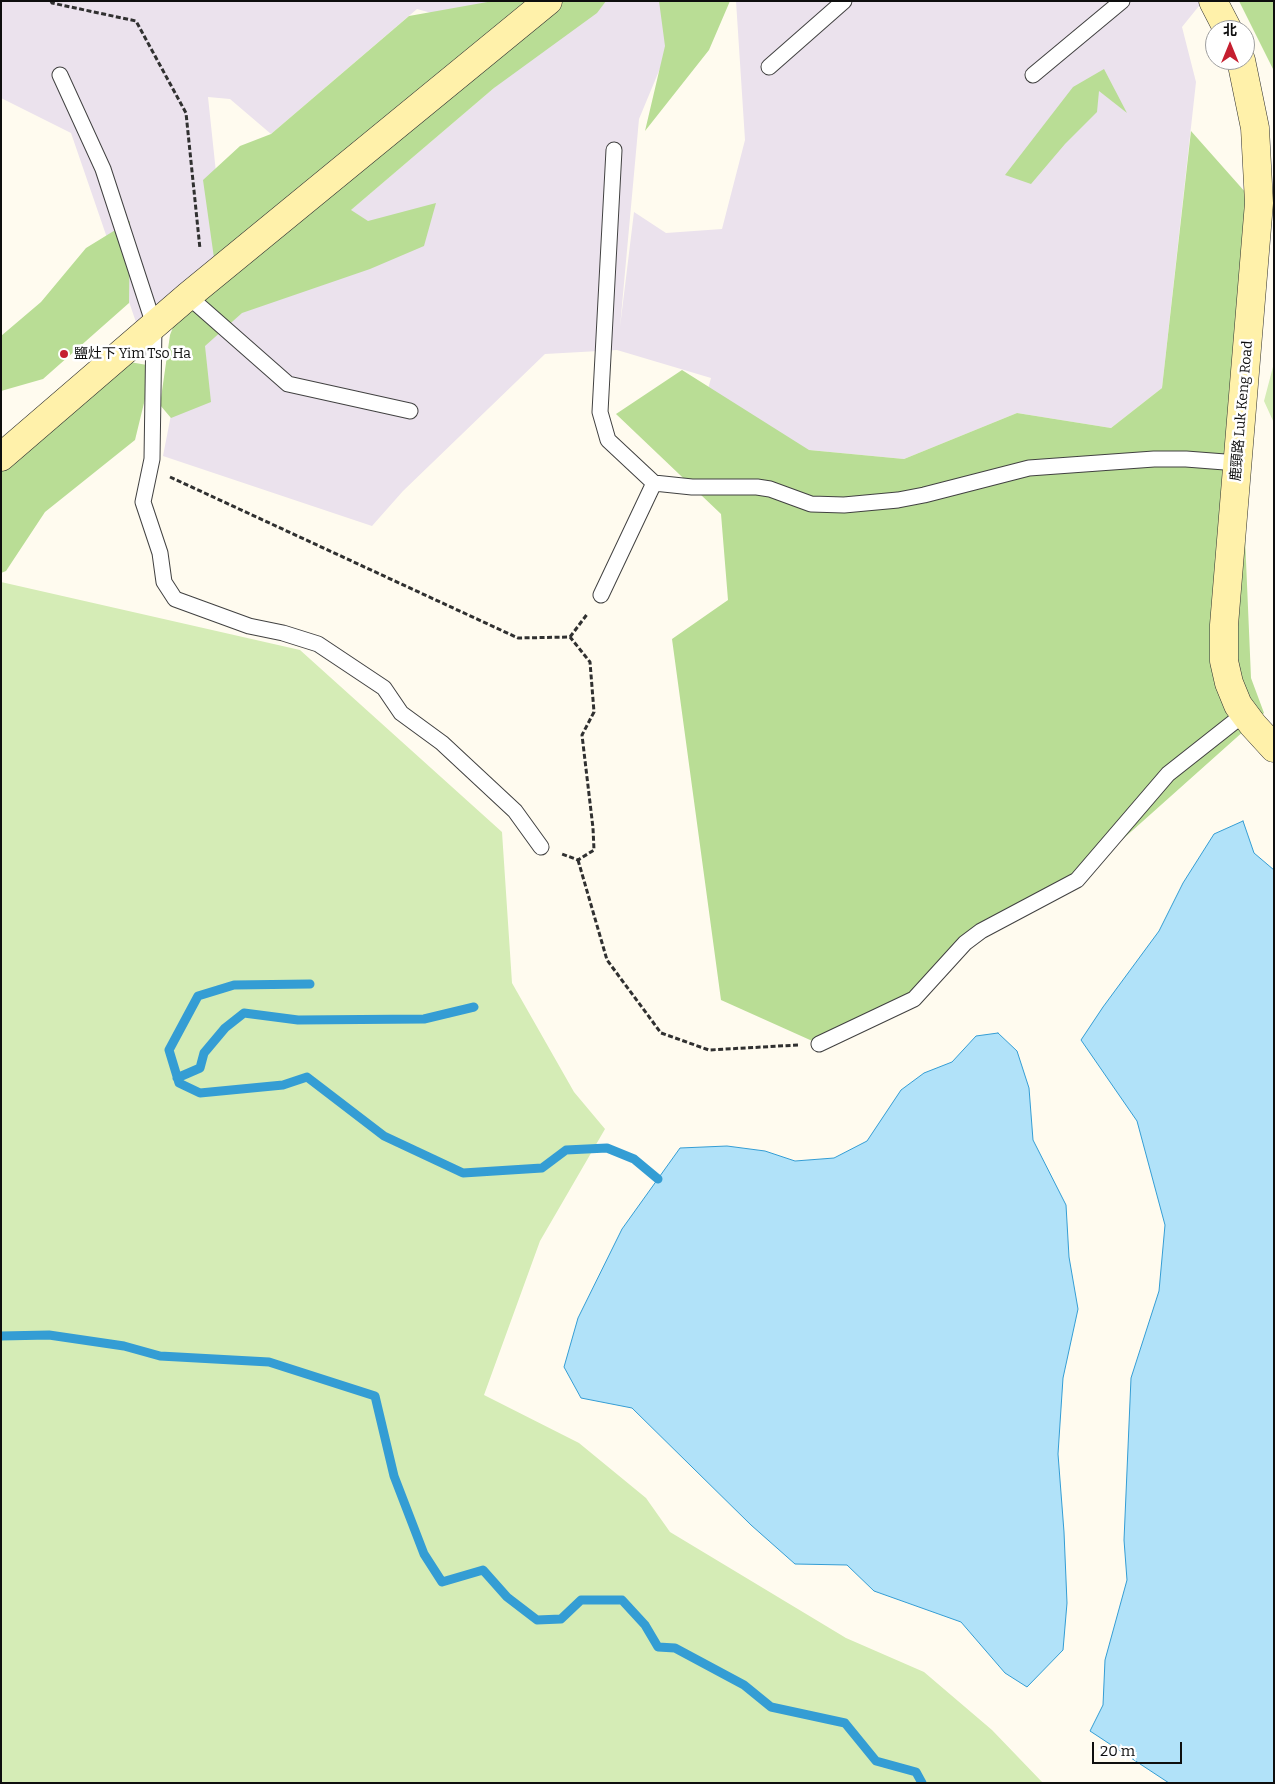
<!DOCTYPE html>
<meta charset="utf-8">
<style>
body{margin:0}
#map{position:relative;width:1275px;height:1784px;overflow:hidden;background:#fffbef;font-family:Bitter,"Noto Sans SC",serif}
canvas{display:block}
.frame{position:absolute;inset:0;border:2px solid #0e0e0e;pointer-events:none}
.north{position:absolute;left:1205px;top:20px;width:50px;height:50px;box-sizing:border-box;background:#fff;border:1px solid #9f9f9f;border-radius:50%;rotate:0deg;font-size:14px;font-weight:700;line-height:20px;text-align:center;color:#0e0e0e}
.north::after{content:'';display:block;margin:auto;width:18px;height:22px;background:#c51f30;clip-path:polygon(50% 0,100% 100%,50% 72%,0 100%)}
.scale{position:absolute;left:1092px;top:1742px;width:90px;height:22px;box-sizing:border-box;border:2px solid #0e0e0e;border-top:0;padding-left:6px;font-size:15px;line-height:18px;white-space:nowrap;color:#0e0e0e;-webkit-text-stroke:4px #fff;paint-order:stroke}
</style>
<div id="map">
<canvas width="1275" height="1784"></canvas>
<div class="frame"></div>
<div class="north">北</div>
<div class="scale">20 m</div>
</div>
<script>
const context = document.querySelector('canvas').getContext('2d');
context.lineJoin = 'round';
function fillPath(path, color) { context.fillStyle = color; context.fill(path, 'evenodd'); }
const shape = rows => new Path2D(rows.map(r => 'M' + r).join(''));
function strokePath(path, color, width, dash) { context.strokeStyle = color; context.lineWidth = width; context.lineCap = dash ? 'butt' : 'round'; context.setLineDash(dash || []); context.stroke(path); }
function drawText(font, color, halo, rows, align = 'center') {
  context.font = font + ' Bitter,"Noto Sans SC",serif'; context.lineWidth = 5; context.setLineDash([]); context.textBaseline = 'middle'; context.strokeStyle = halo; context.fillStyle = color; for (const [text, x, y, turn = 0] of rows) {
    context.save(); context.translate(x, y); context.rotate((+turn || 0) * Math.PI / 180); context.textAlign = isNaN(turn) ? turn : align; if (halo) context.strokeText(text, 0, 0); context.fillText(text, 0, 0); context.restore();
  }
}
fillPath(shape([
 [1,1,513,1,482,27,417,9,271,134,230,99,208,97,224,248,138,328,71,133,1,98],
 [596,1,664,1,666,54,639,119,620,327,634,212,666,233,722,229,745,140,736,1,1203,1,1182,27,1196,82,1162,388,1111,428,1017,413,904,459,809,450,690,454,711,378,617,350,545,354,403,491,372,526,163,456,183,353]
]), '#ebe2ed');
fillPath(shape([
 [1274,363,1274,423,1264,401],
 [1,582,300,650,502,832,512,983,574,1092,605,1129,540,1241,484,1395,579,1443,646,1498,670,1532,846,1638,924,1672,992,1730,1043,1783,1,1783]
]), '#d5ecb6');
fillPath(shape([
 [493,1,606,1,597,13,494,88,351,210,368,221,436,203,424,246,370,269,242,313,205,346,211,402,171,418,160,405,170,335,175,322,214,258,203,180,240,146,271,134,409,16],
 [659,1,730,1,709,50,645,131,665,46],
 [1239,1,1274,1,1274,71],
 [1104,69,1127,113,1099,91,1097,112,1065,144,1031,184,1005,175,1073,87],
 [1191,131,1254,202,1242,467,1251,678,1264,713,1077,880,965,943,900,1006,819,1044,721,1000,672,639,728,600,721,514,616,414,682,370,809,450,904,459,1017,413,1111,428,1162,388],
 [130,221,129,303,43,379,1,391,1,336,41,302,86,248],
 [106,358,153,366,135,440,45,512,6,571,1,573,1,457]
]), '#b9dd95');
const water = shape([
 [1243,821,1254,853,1274,870,1274,1783,1169,1783,1090,1731,1103,1705,1105,1660,1127,1580,1124,1540,1131,1378,1159,1291,1165,1225,1137,1121,1081,1040,1103,1007,1159,931,1183,883,1214,834,1243,821],
 [998,1033,1017,1051,1029,1088,1033,1140,1066,1205,1069,1257,1078,1309,1063,1378,1058,1454,1064,1532,1067,1603,1063,1650,1027,1687,1005,1673,961,1622,874,1591,847,1565,795,1564,751,1525,632,1408,581,1398,564,1367,578,1318,622,1229,680,1148,727,1146,765,1151,795,1161,834,1158,867,1141,901,1090,924,1073,952,1062,976,1036,998,1033]
]);
fillPath(water, '#b1e2f9');
strokePath(water, '#349dd4', 1);
strokePath(shape([
 [310,984,234,985,198,996,169,1050,179,1083,200,1093,283,1085,307,1077,384,1136,463,1173,542,1168,566,1150,607,1148,634,1159,658,1179],
 [177,1078,200,1068,204,1053,225,1028,244,1013,298,1020,424,1019,474,1007],
 [1,1336,49,1335,124,1346,160,1356,269,1362,375,1396,394,1476,424,1554,442,1582,483,1570,507,1597,537,1620,561,1619,581,1600,622,1600,645,1625,658,1647,675,1648,744,1685,771,1707,845,1723,876,1761,916,1772,922,1783]
]), '#349dd4', 9);
const lane = shape([
 [769,67,844,1],
 [60,75,103,169,154,325,152,459,143,502,160,553,164,582,175,599,249,626,283,633,318,644,384,688,401,713,442,743,515,811,541,847],
 [1033,75,1122,1],
 [614,150,600,412,608,440,654,483],
 [188,296,288,384,410,411],
 [601,595,654,483,692,487,757,487,770,489,811,504,844,505,898,500,924,495,1029,468,1154,459,1186,459,1238,463],
 [819,1044,914,999,965,943,981,931,1077,880,1168,774,1244,714]
]);
const secondary = shape([
 [1213,1,1228,30],
 [1241,60,1255,128,1259,203,1224,625,1224,661,1229,683,1238,705,1253,725,1274,748],
 [1,457,188,296,548,1]
]);
strokePath(lane, '#414141', 17);
strokePath(secondary, '#303030', 29);
strokePath(shape([
 [51,1,52,3,136,21,186,113,200,249],
 [170,477,518,638,570,637,590,662,594,712,582,735,593,828,594,850,578,860,562,854],
 [570,637,588,613],
 [578,860,607,960,661,1033,709,1050,798,1045]
]), '#303030', 3, [5, 2.5]);
strokePath(lane, '#fff', 15);
strokePath(secondary, '#fff1aa', 28);
for (const [x, y, r, color] of [
 [64,354,5,"#c51f30"]
]) { const dot = new Path2D(); dot.arc(x, y, r, 0, 2 * Math.PI); context.fillStyle = color; context.fill(dot); strokePath(dot, '#fff', 2); }
drawText('14px', '#0e0e0e', '#fff', [
 ["鹽灶下 Yim Tso Ha",74,354]
], 'left');
drawText('14px', '#0e0e0e', '#fff', [
 ["鹿頸路 Luk Keng Road",1242,411,-85]
]);
</script>
